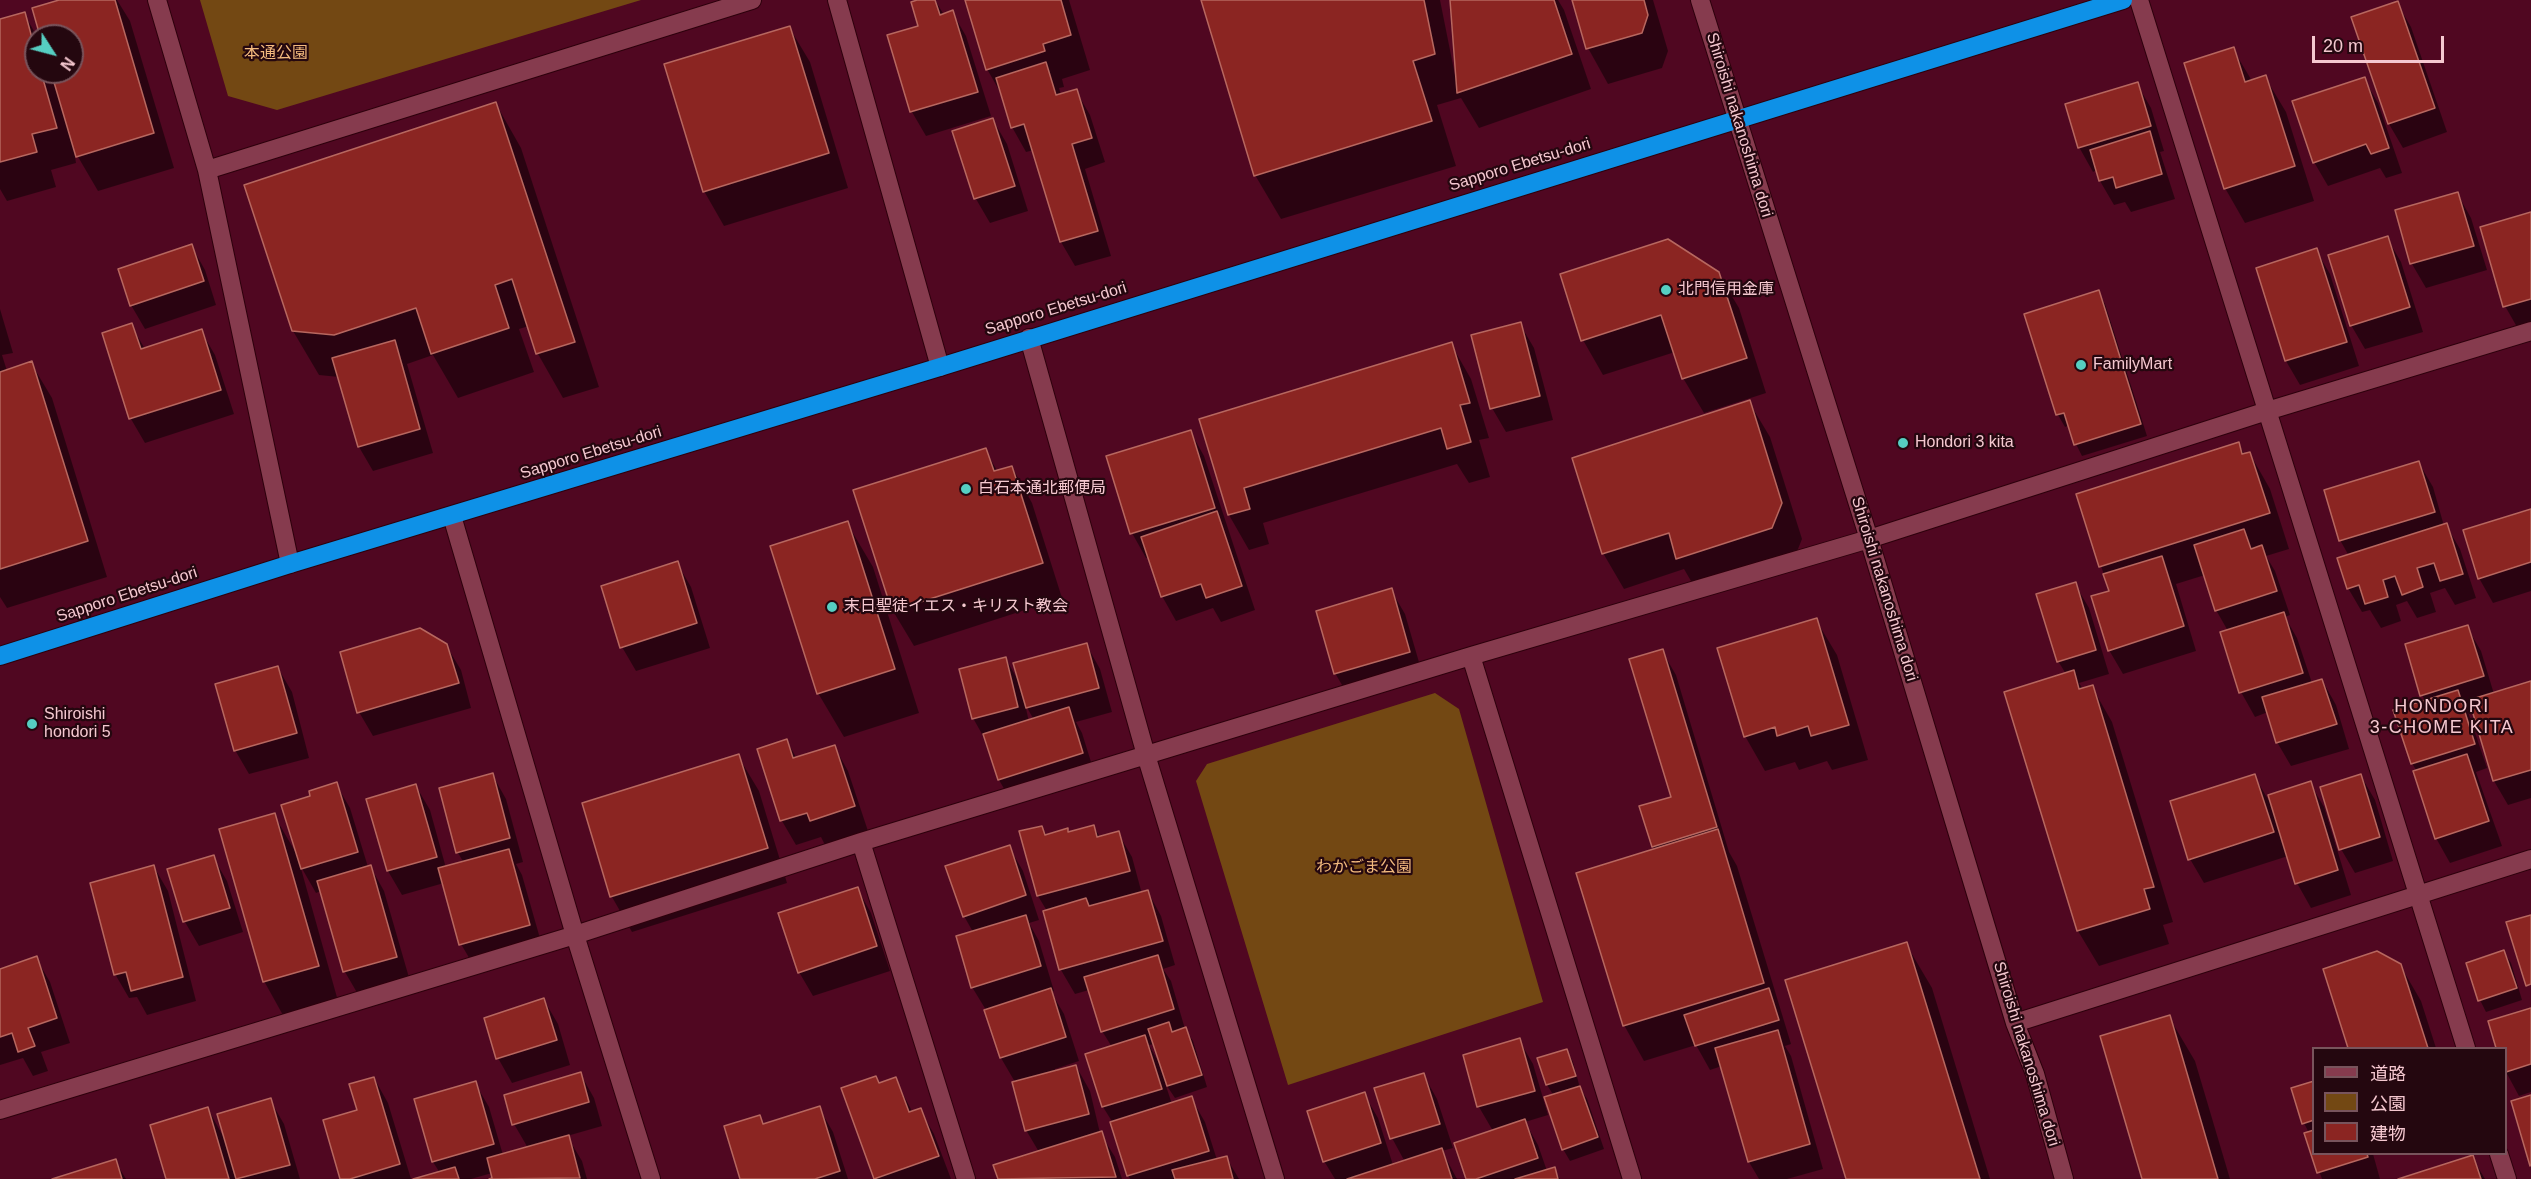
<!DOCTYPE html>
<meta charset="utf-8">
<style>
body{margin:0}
#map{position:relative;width:2531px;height:1179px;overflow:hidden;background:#500721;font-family:Helvetica,"Noto Sans JP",sans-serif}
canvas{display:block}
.legend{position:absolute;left:2312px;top:1047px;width:195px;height:108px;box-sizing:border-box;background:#24070f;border:2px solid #78545c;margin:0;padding:8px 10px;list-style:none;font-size:18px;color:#f5c8d0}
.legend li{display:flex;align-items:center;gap:12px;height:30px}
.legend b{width:30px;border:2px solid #78545c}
.north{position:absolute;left:24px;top:24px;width:60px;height:60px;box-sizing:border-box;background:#24070f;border:2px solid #78545c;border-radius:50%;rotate:126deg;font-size:16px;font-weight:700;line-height:24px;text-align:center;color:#f5c8d0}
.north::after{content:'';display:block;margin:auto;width:21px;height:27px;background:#56cec2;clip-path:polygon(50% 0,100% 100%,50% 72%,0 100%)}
.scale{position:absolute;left:2312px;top:36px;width:132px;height:27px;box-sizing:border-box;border:3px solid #f5c8d0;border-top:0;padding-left:8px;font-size:18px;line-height:21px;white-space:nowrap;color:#f5c8d0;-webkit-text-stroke:4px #24070f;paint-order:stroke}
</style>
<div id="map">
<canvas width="2531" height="1179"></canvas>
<ul class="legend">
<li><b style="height:8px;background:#863b4e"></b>道路</li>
<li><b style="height:16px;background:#734813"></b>公園</li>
<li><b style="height:16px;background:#8b2522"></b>建物</li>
</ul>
<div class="north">N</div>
<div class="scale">20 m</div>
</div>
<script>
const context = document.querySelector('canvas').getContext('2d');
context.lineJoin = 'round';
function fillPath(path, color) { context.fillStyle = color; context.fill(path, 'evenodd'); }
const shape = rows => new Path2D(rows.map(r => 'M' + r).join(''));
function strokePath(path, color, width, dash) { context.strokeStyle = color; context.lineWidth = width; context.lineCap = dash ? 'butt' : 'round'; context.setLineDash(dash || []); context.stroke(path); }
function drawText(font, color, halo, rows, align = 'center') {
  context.font = font + ' Helvetica,"Noto Sans JP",sans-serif'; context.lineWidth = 4.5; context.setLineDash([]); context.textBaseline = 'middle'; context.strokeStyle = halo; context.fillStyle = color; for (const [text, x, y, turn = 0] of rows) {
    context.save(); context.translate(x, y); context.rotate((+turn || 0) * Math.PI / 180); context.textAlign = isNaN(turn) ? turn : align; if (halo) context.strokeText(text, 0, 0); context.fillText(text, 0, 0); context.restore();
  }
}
fillPath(shape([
 [200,0,641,0,277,110,228,96],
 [1435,693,1459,709,1543,1002,1288,1085,1196,781,1207,764]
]), '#734813');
fillPath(shape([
 [64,0,117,0,130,21,174,168,98,191,74,150,76,163,51,170,56,187,7,201,0,189,0,20,24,14,37,36,36,72,72,72,72,36,42,36],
 [922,0,935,0,944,15,952,12,966,36,991,116,926,136,912,112,889,36,920,27],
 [966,0,1069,0,1090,70,1062,79,1064,87,1059,88,1061,95,1076,91,1090,115,1105,162,1085,169,1111,256,1075,266,1061,242,1034,150,1026,152,1012,127,1003,97,987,69],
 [1203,0,1440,0,1455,75,1457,75,1452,0,1558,0,1564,10,1591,89,1479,128,1461,98,1437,105,1456,166,1281,219,1255,175],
 [1574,0,1653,0,1668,51,1662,68,1608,84,1588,48],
 [2397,3,2411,27,2447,132,2403,148,2389,124,2353,18],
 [789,27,810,62,848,188,724,226,704,191],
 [2233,49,2252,81,2265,77,2286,112,2314,201,2245,223,2225,188],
 [2364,79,2378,103,2402,173,2386,178,2380,168,2328,186,2314,162],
 [2137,84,2151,108,2164,151,2160,152,2175,199,2131,212,2125,202,2114,205,2100,181,2097,170,2093,172,2079,147],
 [496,104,521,148,599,387,563,398,538,354,529,326,519,329,534,372,458,398,433,355,407,364,433,453,373,471,359,447,339,377,319,375,293,331],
 [993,120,1007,144,1028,211,990,223,976,199,954,132],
 [2457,193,2471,218,2487,270,2426,288,2412,264,2397,211],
 [2531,213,2531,340,2525,341,2505,306],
 [2387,238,2401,262,2423,332,2365,349,2351,325],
 [191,245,205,270,216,305,145,329,131,305],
 [2316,250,2330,274,2359,366,2300,385,2286,361,2257,269],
 [1718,273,1739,308,1766,393,1704,413,1683,378,1675,352,1603,375,1583,340],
 [2098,292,2105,304,2147,436,2082,456,2076,444,2070,425,2065,427,2058,415,2026,315],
 [0,309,13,353,2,355,7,371,31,363,52,398,107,577,7,608,0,597],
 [1520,324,1534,348,1553,420,1506,432,1492,408],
 [131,325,145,349,201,331,215,355,234,414,145,443,131,419,104,334],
 [1451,344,1471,379,1489,438,1479,440,1490,477,1469,483,1457,464,1263,523,1269,544,1249,550,1229,515,1201,420],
 [1749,402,1770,437,1802,539,1792,564,1698,593,1684,569,1624,589,1603,553],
 [1190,431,1204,456,1255,610,1221,622,1213,608,1176,621,1162,596,1149,556,1146,558,1132,533],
 [2238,444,2245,455,2250,454,2270,489,2289,549,2266,556,2275,571,2290,615,2285,617,2297,638,2312,683,2322,680,2336,705,2349,749,2291,766,2277,742,2268,712,2255,717,2241,692,2228,631,2216,610,2205,575,2176,584,2196,651,2123,674,2109,650,2110,592,2101,566],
 [985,450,998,472,1012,467,1032,503,1062,598,914,646,893,611,855,491],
 [2419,463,2433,487,2444,526,2446,525,2460,549,2476,598,2455,605,2445,588,2430,593,2436,612,2417,618,2407,601,2396,605,2401,621,2381,628,2370,610,2362,612,2348,588,2349,556,2340,540],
 [2531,511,2531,591,2493,603,2479,578],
 [847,523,873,567,919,713,844,737,818,693],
 [677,563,691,587,710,648,636,671,622,647],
 [2075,584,2089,608,2109,674,2079,683,2083,689,2092,687,2112,722,2173,922,2163,925,2169,944,2099,966,2078,931,2066,674,2058,661],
 [1391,590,1405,614,1423,676,1349,697,1335,673],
 [1816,620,1837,655,1868,760,1832,770,1827,761,1799,770,1795,762,1765,771,1745,736],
 [2467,627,2481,651,2494,694,2531,683,2531,798,2508,805,2494,781,2473,708,2467,709,2487,768,2476,772,2502,846,2450,863,2436,838,2417,772,2412,763,2426,702,2422,695],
 [1086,644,1100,669,1112,712,1076,722,1082,733,1096,778,1013,804,999,780,987,743,973,718,1006,659,1019,682],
 [1025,704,1034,720,1029,722],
 [446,645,461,670,471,708,373,736,359,712],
 [1662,651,1676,675,1729,852,1737,866,1791,1044,1785,1046,1791,1056,1823,1169,1787,1179,1759,1179,1749,1162,1722,1066,1710,1070,1696,1045,1644,1061,1624,1025,1655,850,1653,847,1673,798],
 [278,668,292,692,309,758,249,774,235,750],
 [787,741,797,759,834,746,848,771,868,831,825,845,821,837,796,845,782,821,759,750],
 [738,756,759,791,787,883,632,932,612,897,583,804],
 [492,774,506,799,523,862,516,864,522,875,543,949,475,968,461,944,444,883,402,895,388,871,416,786,430,810,446,868,464,863,458,853,440,789],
 [2254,776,2271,804,2310,783,2324,807,2351,895,2311,908,2297,883,2288,856,2204,883,2190,859],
 [2361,776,2375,800,2393,861,2355,873,2341,849],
 [336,784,350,808,368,867,370,866,384,891,410,981,359,996,345,972,321,891,316,893,300,865,338,1001,284,1017,264,981,274,815,296,853,312,797],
 [1042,827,1047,836,1069,834,1094,827,1100,837,1118,833,1132,857,1142,894,1148,892,1161,916,1175,965,1163,969,1171,981,1185,1029,1193,1041,1207,1087,1175,1098,1165,1083,1172,1104,1191,1098,1205,1122,1217,1160,1226,1157,1239,1179,1130,1179,1128,1175,1113,1123,1103,1107,1087,1055,1112,1047,1102,1031,1089,990,1075,994,1061,970,1044,912,1047,911,1038,896],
 [1155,1044,1161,1062,1159,1063,1149,1045],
 [1009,847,1023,871,1039,920,1029,923,1039,941,1054,991,1051,992,1064,1014,1079,1061,1055,1069,1055,1072,1076,1066,1090,1091,1100,1133,1115,1157,1122,1179,999,1179,995,1166,1039,1152,1026,1130,1015,1082,1001,1058,986,1010,972,987,973,932,964,916],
 [213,857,227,881,243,932,199,946,185,922,169,870],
 [154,867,168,891,196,1001,147,1015,137,997,129,998,115,974],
 [857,888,871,913,890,971,813,996,799,972],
 [1906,944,1932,988,1990,1179,1848,1179],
 [2504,952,2511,963,2522,1000,2486,1012,2480,1000],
 [36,958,50,982,70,1043,41,1052,48,1071,33,1076,23,1058,0,1065,0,970],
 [2400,965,2421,1001,2436,1048,2350,1048,2325,970],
 [544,1000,558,1024,570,1065,512,1083,498,1058],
 [2531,1009,2531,1092,2519,1096,2506,1072,2506,1048,2498,1048,2490,1022],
 [2169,1017,2195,1061,2230,1179,2144,1179],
 [1519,1040,1533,1064,1548,1115,1525,1122,1538,1145,1547,1171,1554,1169,1560,1179,1467,1179,1493,1131,1479,1107,1464,1056],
 [1567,1050,1573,1062,1580,1088,1587,1099,1604,1149,1570,1161,1563,1149,1554,1096,1547,1085,1539,1059],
 [580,1073,594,1098,602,1126,567,1136,582,1161,587,1179,494,1179,492,1173,471,1179,418,1179,440,1173,433,1162,475,1083,489,1107,503,1155,528,1148,514,1124],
 [1423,1074,1437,1099,1453,1148,1442,1151,1457,1179,1335,1179,1324,1161,1364,1094,1378,1118,1393,1165,1405,1162,1392,1138],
 [374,1078,388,1103,411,1179,342,1179,359,1111],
 [895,1079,913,1113,920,1110,934,1134,951,1179,876,1179,843,1089,879,1085],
 [2314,1082,2314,1154,2373,1154,2380,1179,2322,1179,2306,1134,2309,1133,2304,1123],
 [270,1100,284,1124,300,1179,237,1179,236,1177,235,1179,167,1179,208,1109,223,1136],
 [819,1108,833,1132,848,1179,742,1179,759,1117,764,1125],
 [2472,1157,2485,1179,2403,1179],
 [115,1161,126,1179,57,1179]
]), '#0007');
const building = shape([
 [59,0,115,0,154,133,76,157,51,72,72,72,72,36,40,36,32,8,59,0],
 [917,0,935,0,940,15,953,10,978,92,910,112,887,35,918,26,911,2,917,0],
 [965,0,1061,0,1071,35,1043,44,1045,51,986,70,965,0],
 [1201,0,1424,0,1435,54,1413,61,1432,121,1254,176,1201,0],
 [1450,0,1554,0,1572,54,1457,93,1450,0],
 [1572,0,1644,0,1648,15,1642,33,1586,49,1572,0],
 [2398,1,2435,108,2388,124,2351,17,2398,1],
 [25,12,36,53,36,72,41,72,57,128,32,134,37,152,0,162,0,19,25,12],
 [790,26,829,153,703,192,664,64,790,26],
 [2234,47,2245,82,2266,75,2295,166,2224,189,2184,63,2234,47],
 [1046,62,1056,95,1077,89,1092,138,1072,144,1098,231,1060,242,1024,124,1011,128,996,78,1046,62],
 [2365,77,2389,148,2371,154,2366,144,2313,163,2292,101,2365,77],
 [2138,82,2151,126,2078,148,2065,104,2138,82],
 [496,102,575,342,536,354,512,279,495,285,509,328,431,354,416,308,334,335,292,331,244,185,496,102],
 [993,118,1015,186,974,199,952,131,993,118],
 [2150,131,2162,174,2116,188,2113,177,2099,181,2090,150,2150,131],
 [2458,192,2474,246,2410,264,2395,210,2458,192],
 [2531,212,2531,299,2503,307,2480,227,2531,212],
 [2388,236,2410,307,2350,326,2328,255,2388,236],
 [1668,239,1719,272,1747,358,1682,379,1661,315,1581,341,1560,274,1668,239],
 [192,244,204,281,130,306,118,269,192,244],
 [2317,248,2347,342,2285,361,2256,268,2317,248],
 [2099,290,2141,424,2074,445,2064,413,2056,415,2024,314,2099,290],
 [1521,322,1540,396,1490,409,1471,335,1521,322],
 [132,323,141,349,202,329,221,390,129,419,102,333,132,323],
 [395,340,420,429,358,447,332,358,395,340],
 [1452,342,1470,403,1460,405,1471,442,1447,449,1441,428,1244,488,1250,509,1228,515,1199,419,1452,342],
 [32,361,88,541,0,569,0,372,32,361],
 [1750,400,1782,503,1772,528,1676,559,1669,533,1602,554,1572,458,1750,400],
 [1191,430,1215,508,1130,534,1106,456,1191,430],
 [2239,442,2242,454,2250,452,2270,513,2099,567,2076,494,2239,442],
 [986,448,994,471,1012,466,1043,563,892,611,853,490,986,448],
 [2419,461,2435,512,2339,541,2324,490,2419,461],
 [2531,509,2531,562,2478,579,2463,530,2531,509],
 [1217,511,1242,586,1206,598,1201,584,1161,597,1141,537,1217,511],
 [848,521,895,669,817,694,770,546,848,521],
 [2447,523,2463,574,2440,581,2434,563,2417,568,2423,587,2402,595,2395,576,2383,580,2388,597,2365,604,2359,585,2347,589,2337,558,2447,523],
 [2244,529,2251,549,2262,545,2277,591,2215,611,2194,545,2244,529],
 [2162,556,2184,626,2108,651,2091,596,2109,591,2103,574,2162,556],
 [678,561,697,623,620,648,601,586,678,561],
 [2076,582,2096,650,2057,662,2036,594,2076,582],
 [1392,588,1410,652,1334,674,1316,611,1392,588],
 [2284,612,2303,673,2239,693,2220,632,2284,612],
 [1817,618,1849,725,1811,736,1808,726,1777,736,1775,727,1744,737,1717,648,1817,618],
 [2468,625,2484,676,2420,696,2405,644,2468,625],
 [420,628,447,644,459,683,357,713,340,652,420,628],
 [1087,643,1099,688,1026,708,1013,663,1087,643],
 [1663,649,1717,827,1652,847,1639,806,1671,797,1629,659,1663,649],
 [1006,657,1018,707,972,719,959,669,1006,657],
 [278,666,297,733,234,751,215,684,278,666],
 [2074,670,2079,689,2093,685,2154,887,2144,889,2150,909,2077,931,2004,692,2074,670],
 [2322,679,2337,724,2276,743,2262,697,2322,679],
 [2531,681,2531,770,2493,781,2469,700,2531,681],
 [2458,690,2475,744,2411,764,2393,710,2458,690],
 [1069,707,1083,753,998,780,983,734,1069,707],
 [787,739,793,758,835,745,855,806,810,821,807,813,780,821,757,749,787,739],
 [739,754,768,848,610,897,582,803,739,754],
 [2467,754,2489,821,2435,839,2413,771,2467,754],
 [493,773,510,838,456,853,439,788,493,773],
 [2255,774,2274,832,2188,860,2170,801,2255,774],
 [2361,774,2380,837,2339,850,2320,787,2361,774],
 [2311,781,2338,870,2295,884,2268,795,2311,781],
 [337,782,358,852,301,869,281,805,310,796,309,791,337,782],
 [416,784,437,857,387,871,366,799,416,784],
 [275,813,319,966,263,982,219,829,275,813],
 [1094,825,1097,837,1119,831,1130,871,1037,896,1019,831,1042,826,1045,835,1068,828,1068,832,1094,825],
 [1718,829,1764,983,1623,1026,1576,873,1718,829],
 [1010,845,1026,895,963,917,945,866,1010,845],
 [509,849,530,925,459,945,438,868,509,849],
 [214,855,230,908,183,922,167,869,214,855],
 [154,865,183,977,131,991,126,972,114,975,90,883,154,865],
 [371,865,397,957,343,972,317,881,371,865],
 [858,887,877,946,798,973,778,913,858,887],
 [1148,890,1163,941,1059,970,1043,911,1086,898,1089,906,1148,890],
 [1026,915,1041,966,971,988,956,936,1026,915],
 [2531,915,2531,984,2526,986,2506,922,2531,915],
 [1907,942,1980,1179,1846,1179,1785,980,1907,942],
 [2504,950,2517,988,2478,1001,2466,963,2504,950],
 [2377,951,2401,964,2428,1048,2348,1048,2323,969,2377,951],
 [1158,955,1174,1009,1101,1032,1084,977,1158,955],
 [37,956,57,1018,28,1028,35,1046,18,1052,12,1033,0,1037,0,969,37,956],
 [1051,988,1066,1037,1000,1058,984,1010,1051,988],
 [1769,988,1779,1020,1695,1046,1684,1015,1769,988],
 [544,998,557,1040,496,1059,484,1018,544,998],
 [2531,1008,2531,1064,2506,1072,2506,1048,2496,1048,2488,1021,2531,1008],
 [2170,1015,2218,1179,2142,1179,2100,1036,2170,1015],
 [1169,1022,1172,1032,1186,1027,1202,1075,1167,1086,1148,1029,1169,1022],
 [1778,1030,1810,1144,1748,1162,1715,1048,1778,1030],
 [1145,1035,1162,1089,1102,1107,1085,1054,1145,1035],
 [1520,1038,1535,1091,1477,1107,1463,1055,1520,1038],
 [1567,1049,1576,1076,1546,1085,1537,1058,1567,1049],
 [1076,1065,1089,1114,1025,1131,1012,1082,1076,1065],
 [581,1072,589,1102,512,1125,504,1095,581,1072],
 [1424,1073,1440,1124,1390,1139,1374,1088,1424,1073],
 [876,1076,879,1083,896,1077,909,1112,921,1108,939,1156,874,1179,841,1088,876,1076],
 [374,1077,400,1164,350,1179,340,1179,323,1120,357,1110,349,1084,374,1077],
 [476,1081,494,1144,432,1162,414,1099,476,1081],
 [2314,1081,2314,1120,2302,1124,2291,1088,2314,1081],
 [1580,1086,1598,1137,1562,1150,1544,1097,1580,1086],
 [1365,1092,1381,1143,1323,1162,1307,1111,1365,1092],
 [2531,1095,2531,1165,2530,1166,2511,1101,2531,1095],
 [1192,1096,1209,1151,1127,1176,1110,1122,1192,1096],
 [271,1098,290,1165,236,1179,217,1114,271,1098],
 [820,1106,840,1171,815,1179,740,1179,724,1126,760,1115,763,1124,820,1106],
 [208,1107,229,1179,166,1179,150,1125,208,1107],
 [1525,1119,1538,1158,1476,1179,1466,1179,1454,1143,1525,1119],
 [2314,1130,2314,1154,2367,1154,2368,1157,2317,1173,2304,1133,2314,1130],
 [1102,1131,1116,1177,998,1179,993,1165,1102,1131],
 [569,1135,580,1178,489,1179,492,1178,487,1158,569,1135],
 [1442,1148,1452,1179,1347,1179,1442,1148],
 [2473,1155,2481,1179,2398,1179,2473,1155],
 [1227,1156,1233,1179,1175,1179,1172,1170,1227,1156],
 [116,1159,122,1179,52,1179,116,1159],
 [455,1167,459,1179,413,1179,455,1167],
 [1555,1167,1558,1179,1515,1179,1555,1167]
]);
fillPath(building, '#8b2522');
strokePath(building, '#b7675f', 1.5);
const minor = shape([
 [157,0,207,170,290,564],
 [837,0,940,367],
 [1700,0,1869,539,2015,1023,2035,1074,2064,1179],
 [2139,0,2466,1048],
 [207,170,752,0],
 [1029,338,1146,755,1275,1179],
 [452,516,575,935,651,1179],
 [1471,656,1632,1179],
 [861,842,966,1179],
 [2015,1023,2531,859],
 [0,1110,575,935,861,842,1471,656,1869,539,2267,411,2531,331],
 [2499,1154,2507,1179]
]);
const highway = shape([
 [0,656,290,564,940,367,2123,0]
]);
strokePath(minor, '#2d000c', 20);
strokePath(highway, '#2d000c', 20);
strokePath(minor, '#863b4e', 18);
strokePath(highway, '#0e91e7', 18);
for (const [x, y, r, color] of [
 [1666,290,6,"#56cec2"],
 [2081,365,6,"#56cec2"],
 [1903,443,6,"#56cec2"],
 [966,489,6,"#56cec2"],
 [832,607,6,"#56cec2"],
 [32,724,6,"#56cec2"]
]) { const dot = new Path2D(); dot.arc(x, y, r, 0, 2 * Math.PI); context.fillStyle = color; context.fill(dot); strokePath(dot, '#24070f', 2); }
drawText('16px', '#f3ba7e', '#24070f', [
 ["本通公園",276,54],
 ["わかごま公園",1364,868]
]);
drawText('16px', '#f5c8d0', '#24070f', [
 ["Shiroishi nakanoshima dori",1739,125,73],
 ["Sapporo Ebetsu-dori",1520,165,-17],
 ["Sapporo Ebetsu-dori",1056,309,-17],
 ["Sapporo Ebetsu-dori",591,453,-17],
 ["Shiroishi nakanoshima dori",1884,589,73],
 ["Sapporo Ebetsu-dori",127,595,-18],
 ["Shiroishi nakanoshima dori",2026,1054,73]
]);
drawText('16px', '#f5c8d0', '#24070f', [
 ["北門信用金庫",1678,290],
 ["FamilyMart",2093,365],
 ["Hondori 3 kita",1915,443],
 ["白石本通北郵便局",978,489],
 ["末日聖徒イエス・キリスト教会",844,607],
 ["Shiroishi",44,715],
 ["hondori 5",44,733]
], 'left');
context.letterSpacing = '1.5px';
drawText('18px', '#f5c8d0', '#24070f', [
 ["HONDORI",2442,707],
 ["3-CHOME KITA",2442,728]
]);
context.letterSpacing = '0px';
</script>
